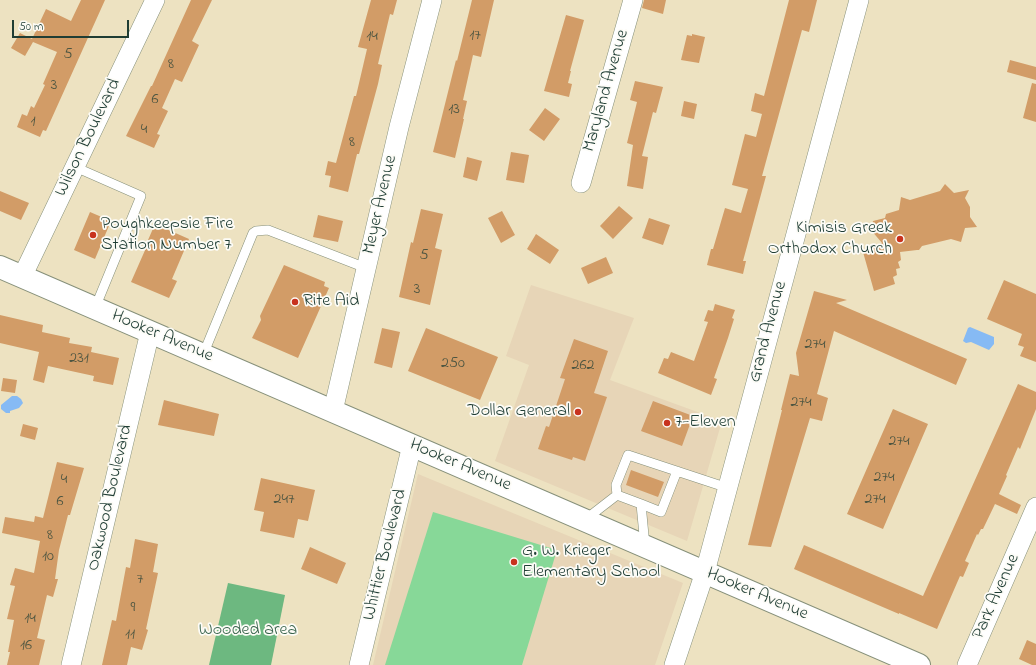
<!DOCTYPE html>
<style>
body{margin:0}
#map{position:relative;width:1036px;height:665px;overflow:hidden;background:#ede2c1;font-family:"Indie Flower",sans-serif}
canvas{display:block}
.scale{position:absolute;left:12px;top:20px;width:117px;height:18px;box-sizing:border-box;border:2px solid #1f3d34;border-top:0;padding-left:5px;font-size:12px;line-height:14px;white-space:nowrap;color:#1f3d34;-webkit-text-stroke:3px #fdfcf7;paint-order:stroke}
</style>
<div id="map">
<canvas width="1036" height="665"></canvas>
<div class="scale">50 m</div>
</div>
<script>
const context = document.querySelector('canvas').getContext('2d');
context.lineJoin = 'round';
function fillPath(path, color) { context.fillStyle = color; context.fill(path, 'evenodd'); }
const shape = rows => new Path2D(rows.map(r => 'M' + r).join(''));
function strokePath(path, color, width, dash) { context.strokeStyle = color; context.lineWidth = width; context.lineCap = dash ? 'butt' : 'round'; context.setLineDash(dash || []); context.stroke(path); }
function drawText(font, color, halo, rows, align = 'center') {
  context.font = font + ' "Indie Flower",sans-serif'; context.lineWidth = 3.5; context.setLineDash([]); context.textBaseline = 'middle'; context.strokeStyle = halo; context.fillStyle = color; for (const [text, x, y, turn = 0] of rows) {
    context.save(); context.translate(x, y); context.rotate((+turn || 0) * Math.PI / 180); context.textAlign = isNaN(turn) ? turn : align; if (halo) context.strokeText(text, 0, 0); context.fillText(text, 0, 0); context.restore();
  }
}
fillPath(shape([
 [531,285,634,318,610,380,722,421,687,541,495,461,529,365,506,356],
 [418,474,683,583,655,665,373,665]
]), '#e7d5b7');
fillPath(shape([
 [433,512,557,550,522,665,385,665]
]), '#87d898');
fillPath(shape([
 [228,583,285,595,271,665,209,665]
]), '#6db880');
fillPath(shape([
 [970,327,994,337,994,344,989,350,971,342,966,343,963,341,968,328],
 [12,396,17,396,21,399,23,403,19,408,10,411,10,413,6,413,1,409,1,405]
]), '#86baf4');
fillPath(shape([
 [81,0,105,0,46,131,43,130,40,137,17,127,22,114,27,116,31,106,34,108,45,85,43,84,57,52,33,42,25,56,11,48,20,33,32,39,46,9,71,21],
 [191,0,212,0,192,41,199,45,182,82,175,79,162,108,168,111,157,134,160,135,154,148,126,136,151,86,152,86],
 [371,0,397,0,393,15,390,14,378,64,382,65,378,84,359,154,357,154,348,192,329,187,331,176,325,175,328,161,336,163,354,96,356,96,367,49,358,47],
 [472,0,494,0,481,57,473,55,463,100,467,101,463,119,464,119,455,158,433,152,456,60,457,61],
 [644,0,666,0,663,14,642,8],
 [789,0,817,0,809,32,802,30,762,176,766,176,743,261,746,261,743,274,707,265,711,249,713,249,725,208,741,213,748,189,732,185,745,134,756,137,762,114,751,111,755,93,764,96],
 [566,15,584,20,570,71,571,71,568,83,572,84,569,97,544,91],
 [692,34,705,37,699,63,681,60,687,35,692,36],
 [1010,60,1036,67,1036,80,1007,72],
 [635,81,663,87,656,113,653,112,642,156,648,157,643,189,627,186,633,145,627,143,637,102,630,100],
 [1032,83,1036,84,1036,122,1023,118],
 [684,101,697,104,694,119,681,116],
 [545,108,560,119,544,141,529,130],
 [511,152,529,155,524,183,506,180],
 [467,157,482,161,477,181,463,177],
 [945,184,954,193,969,190,965,198,970,207,970,217,977,227,965,228,961,242,951,239,922,246,919,250,917,250,900,252,901,260,898,262,900,268,896,269,897,275,893,277,895,284,874,291,863,252,870,249,870,246,882,243,871,230,873,221,885,218,886,214,899,210,901,197,910,200,940,191],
 [0,191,29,203,21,220,0,211],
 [619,206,633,218,613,239,600,226],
 [421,209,443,214,435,248,442,250,430,305,399,297,411,242,413,243],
 [502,211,515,235,501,243,488,218],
 [90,212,111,221,95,259,74,250],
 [318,215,343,221,338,242,313,237],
 [649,218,670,225,663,245,642,238],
 [155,224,189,239,172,279,177,281,169,298,131,282,146,248,145,247],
 [536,234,559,250,550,264,527,249],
 [606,257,613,273,588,284,581,268],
 [284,265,325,282,324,286,329,288,298,358,252,338,261,320,260,316],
 [1004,280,1036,294,1036,362,1020,356,1024,347,1018,345,1022,334,987,319],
 [814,291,847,300,836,303,967,359,956,385,834,331,817,394,828,398,822,421,810,418,771,547,748,545,782,410,781,410,790,374,799,376,796,353],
 [715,304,735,310,732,318,734,319,728,338,714,378,717,379,711,395,658,373,664,358,668,359,671,352,694,361,708,322,704,321,708,310,713,311],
 [0,315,43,325,42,332,70,338,69,343,92,347,91,352,119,358,113,385,93,381,94,376,48,366,44,383,33,380,39,352,0,343],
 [382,328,400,332,392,368,374,363],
 [426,328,498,357,480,400,408,371],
 [574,339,608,351,594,393,607,397,585,461,573,457,572,460,538,449,546,426,549,427,565,379,560,378],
 [3,378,17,380,15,393,1,391],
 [1018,384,1036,392,1036,409,1020,449,1018,447,1006,475,1007,476,999,494,1021,505,1017,514,995,504,983,529,981,529,978,535,977,534,965,561,969,563,963,577,960,576,937,629,899,613,899,614,794,569,804,545,923,596],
 [164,400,219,414,214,436,158,425],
 [653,401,693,416,682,446,641,431],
 [893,409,928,424,883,529,847,514],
 [23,424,38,428,35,440,20,436],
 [57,462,84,468,70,515,68,515,59,550,55,579,58,579,53,597,47,595,37,638,45,640,39,665,7,665,10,652,8,652,14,620,7,619,15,586,10,585,15,568,34,573,40,541,2,533,5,517,34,522,35,516,43,518],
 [631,470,664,482,658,497,626,485],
 [261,478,315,490,308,521,298,519,294,538,260,531,264,512,254,510],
 [135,539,158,544,153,572,158,573,146,629,148,630,142,650,131,647,127,665,102,665,112,620,116,621,126,567,130,568],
 [310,547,346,563,337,584,301,569],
 [1027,640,1036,644,1036,665,1032,665,1019,659]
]), '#d29c67');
const lane = shape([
 [75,167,141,196,95,308],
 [203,355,253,233,256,231,268,230,366,268],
 [617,495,616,485,628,455,728,488],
 [641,504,661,512,677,471],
 [586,519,617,495,641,504,645,546]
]);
const street = shape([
 [581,183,633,0],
 [22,277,155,0],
 [333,411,399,127,432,0],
 [71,665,150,332],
 [359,665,412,445],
 [674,665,705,572,859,0],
 [967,665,1036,507]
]);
const secondary = shape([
 [0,267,919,665]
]);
strokePath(lane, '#86907a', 10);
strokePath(street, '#86907a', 20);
strokePath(secondary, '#86907a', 24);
strokePath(lane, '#fff', 9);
strokePath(street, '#fff', 19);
strokePath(secondary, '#fff', 22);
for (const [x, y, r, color] of [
 [93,235,4,"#c8321e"],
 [900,239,4,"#c8321e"],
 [295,302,4,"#c8321e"],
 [578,412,4,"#c8321e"],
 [667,423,4,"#c8321e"],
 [514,562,4,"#c8321e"]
]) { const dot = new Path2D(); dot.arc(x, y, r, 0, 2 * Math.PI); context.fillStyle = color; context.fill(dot); strokePath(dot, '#fdfcf7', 1.5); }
drawText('16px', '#4c5541', null, [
 ["17",475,36],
 ["14",372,37],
 ["5",68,55],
 ["8",171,65],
 ["3",54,86],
 ["6",155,100],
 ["13",454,110],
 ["1",33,122],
 ["4",144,130],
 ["8",352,143],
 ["5",424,256],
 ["3",417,290],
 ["274",815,345],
 ["231",79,359],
 ["250",453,364],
 ["262",583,366],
 ["274",801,403],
 ["274",899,442],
 ["274",884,478],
 ["4",64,480],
 ["247",284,500],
 ["274",875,500],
 ["6",60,502],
 ["8",50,536],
 ["10",48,557],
 ["7",140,580],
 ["9",133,608],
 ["14",30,619],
 ["11",130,635],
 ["16",26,646]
]);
drawText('18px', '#1f3d34', '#fdfcf7', [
 ["Maryland Avenue",607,91,-74],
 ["Wilson Boulevard",89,138,-64],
 ["Meyer Avenue",381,205,-77],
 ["Grand Avenue",769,332,-75],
 ["Hooker Avenue",162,337,23],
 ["Hooker Avenue",460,466,23],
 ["Oakwood Boulevard",111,498,-77],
 ["Whittier Boulevard",386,555,-76],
 ["Hooker Avenue",757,595,23],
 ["Park Avenue",997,597,-66]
]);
drawText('18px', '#1f3d34', '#fdfcf7', [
 ["Poughkeepsie Fire",101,225],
 ["Station Number 7",101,246],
 ["Kimisis Greek",892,229,"right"],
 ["Orthodox Church",892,250,"right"],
 ["Rite Aid",303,302],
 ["Dollar General",570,412,"right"],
 ["7-Eleven",675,423],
 ["G. W. Krieger",522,552],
 ["Elementary School",522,573]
], 'left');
drawText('18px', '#39644d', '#fdfcf7', [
 ["Wooded area",248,631]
]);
</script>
